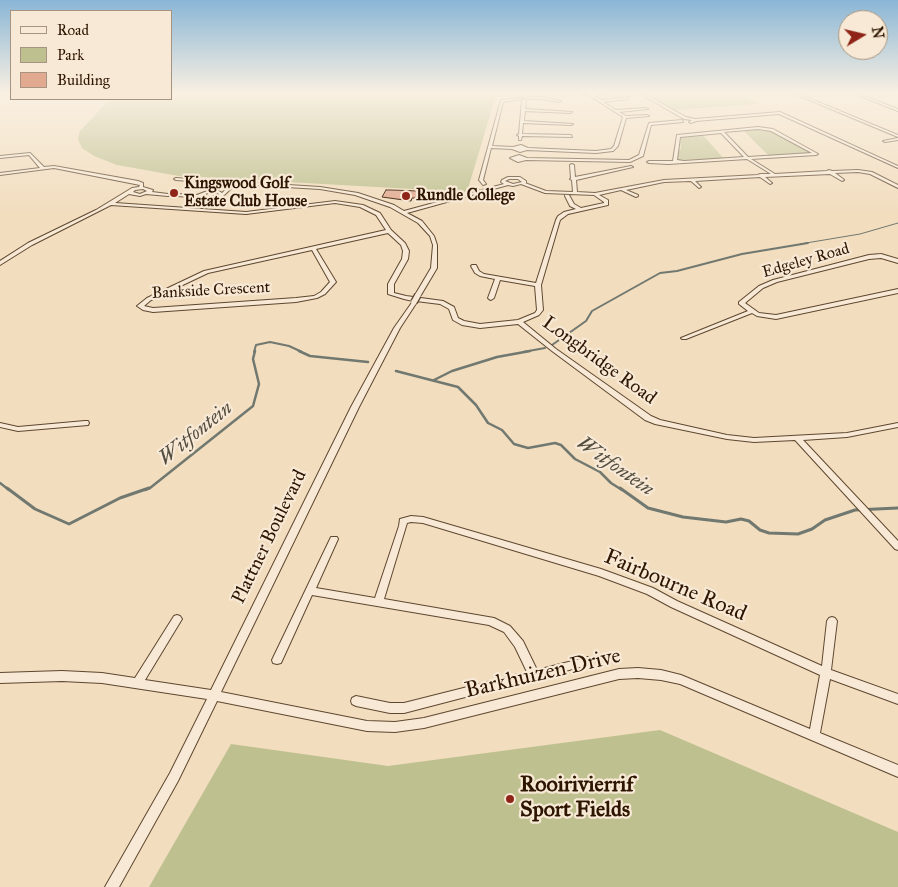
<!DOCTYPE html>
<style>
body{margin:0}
#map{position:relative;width:898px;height:887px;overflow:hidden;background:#f2ddbe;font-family:"IM FELL Great Primer",serif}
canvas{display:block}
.legend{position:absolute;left:10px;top:10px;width:162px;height:90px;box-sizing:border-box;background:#f7e9d5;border:1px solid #a79480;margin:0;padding:6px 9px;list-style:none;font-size:15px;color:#2e1500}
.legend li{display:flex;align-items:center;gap:10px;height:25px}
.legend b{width:25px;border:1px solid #a79480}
.north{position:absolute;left:838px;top:10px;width:50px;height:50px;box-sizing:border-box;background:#f7e9d5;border:1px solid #a79480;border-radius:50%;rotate:81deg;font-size:14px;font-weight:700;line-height:20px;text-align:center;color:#2e1500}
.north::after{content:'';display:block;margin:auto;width:18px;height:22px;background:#8f2418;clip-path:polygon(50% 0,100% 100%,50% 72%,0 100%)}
</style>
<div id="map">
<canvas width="898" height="887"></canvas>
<ul class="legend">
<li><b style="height:6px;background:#f7e9d5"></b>Road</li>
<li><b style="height:14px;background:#bec08f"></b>Park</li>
<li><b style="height:14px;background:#e1a990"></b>Building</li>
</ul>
<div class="north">N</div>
</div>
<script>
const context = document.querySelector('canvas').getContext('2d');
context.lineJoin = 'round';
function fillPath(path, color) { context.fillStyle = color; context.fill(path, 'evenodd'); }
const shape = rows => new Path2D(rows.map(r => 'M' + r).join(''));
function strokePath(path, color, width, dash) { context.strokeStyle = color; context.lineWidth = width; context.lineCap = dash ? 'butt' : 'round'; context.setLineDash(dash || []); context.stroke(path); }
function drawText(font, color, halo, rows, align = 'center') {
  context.font = font + ' "IM FELL Great Primer",serif'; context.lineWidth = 4.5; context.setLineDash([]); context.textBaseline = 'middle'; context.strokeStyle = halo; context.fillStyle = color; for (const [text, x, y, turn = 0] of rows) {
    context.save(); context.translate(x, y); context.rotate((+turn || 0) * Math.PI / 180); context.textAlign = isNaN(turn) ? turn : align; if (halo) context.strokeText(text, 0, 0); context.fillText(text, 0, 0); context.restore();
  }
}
fillPath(shape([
 [171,92,497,92,467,192,179,176,117,165,94,156,82,148,78,139,80,131,107,102,112,99,171,99],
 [647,92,734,92,759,104,675,110,645,93],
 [760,129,768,130,787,138,813,154,769,156,743,130],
 [702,134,724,159,677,160,678,150,681,149,680,137],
 [660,730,898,832,898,887,149,887,231,744,388,766]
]), '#bec08f');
strokePath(shape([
 [800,244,860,234,898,223]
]), '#717870', 1);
strokePath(shape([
 [552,345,586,321,592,311,660,273,677,271,742,254,808,243],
 [254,352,256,345,270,342,289,346,302,352],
 [523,352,545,348]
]), '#717870', 2);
strokePath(shape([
 [299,351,310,356,368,362],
 [396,371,458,387,476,405,488,423,502,430,514,444,528,448,555,443,561,445,575,459,600,472,611,483,622,490],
 [434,380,452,371,497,357,530,351],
 [0,483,9,490],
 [145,490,150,488,253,406,259,384,253,359,255,351]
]), '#717870', 2.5);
strokePath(shape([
 [7,488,35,509,69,524,120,498,149,488],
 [620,488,648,508,683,517,726,522,741,519,749,521,760,530,769,533,798,534,812,529,825,520,855,510,898,508]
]), '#717870', 3);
const building = shape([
 [386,190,391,190,419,191,416,198,412,198,411,201,382,197,386,190]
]);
fillPath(building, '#e1a990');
strokePath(building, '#2e1500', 1);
strokePath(shape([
 [171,192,179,192]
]), '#cbb598', 4.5, [4.5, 2.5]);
const minor = shape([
 [524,92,527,92,527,97,525,98,523,97,524,92],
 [610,92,623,92,594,96,601,100,629,97,628,99,603,102,616,110,646,108,648,109,619,112,626,116,647,115,649,116,626,118,618,146,613,151,596,153,527,150,520,152,512,149,491,148,483,180,486,184,483,185,479,180,501,100,520,98,522,99,503,102,492,146,513,147,521,145,528,148,596,151,611,149,614,146,623,117,590,96,581,94,610,92],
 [637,92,641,92,686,117,695,119,780,112,898,166,898,168,779,114,696,121,691,123,689,122,692,120,684,119,637,92],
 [790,92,794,92,898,135,898,137,790,92],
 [850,92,854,92,898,109,898,111,850,92],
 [530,97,541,97,561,101,559,102,541,99,529,99,530,97],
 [524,99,526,100,525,109,572,112,570,113,525,111,524,121,573,124,571,125,523,123,522,134,571,135,572,137,522,136,521,140,519,140,519,136,517,135,519,134,522,100,524,99],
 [682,120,683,122,651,125,643,156,630,162,526,160,518,162,510,158,519,155,527,158,629,160,639,155,649,123,682,120],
 [758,127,773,129,818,154,816,155,751,159,775,174,827,171,829,170,832,171,858,170,872,172,898,185,898,188,870,174,858,172,835,173,843,179,844,180,842,181,830,174,765,177,772,183,770,184,760,177,695,181,701,187,699,188,691,181,664,182,626,190,638,195,638,196,636,197,621,190,599,195,608,200,608,205,568,214,560,220,541,285,543,310,539,315,523,322,556,349,651,416,660,420,727,435,754,438,847,433,898,423,898,427,847,437,803,440,898,541,898,550,895,549,795,440,754,442,727,439,655,424,645,420,552,351,518,324,480,328,462,325,453,320,449,309,440,304,416,301,417,302,400,328,359,407,221,692,367,721,395,722,424,718,619,669,638,668,661,670,681,675,810,729,820,675,671,607,647,594,599,576,423,523,411,522,407,523,384,599,494,618,510,626,523,641,537,670,588,657,592,658,593,661,592,664,404,713,390,713,356,706,352,704,351,701,352,698,356,696,390,703,404,703,527,672,515,647,504,632,489,625,312,595,281,663,277,664,273,663,272,660,331,537,337,537,338,539,316,588,375,598,399,526,400,519,411,516,423,517,601,569,653,588,677,601,822,666,827,621,829,618,832,617,835,618,837,621,831,670,898,694,898,704,830,679,820,733,898,765,898,777,680,684,661,680,638,678,619,679,424,728,395,732,367,731,217,701,178,781,119,887,105,887,170,773,207,699,102,683,62,681,0,683,0,673,62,671,102,673,135,678,174,616,177,615,180,616,182,619,145,680,211,690,351,407,394,328,413,301,404,299,388,294,388,284,402,259,403,251,401,245,388,233,316,249,336,282,325,294,317,298,296,302,153,312,143,310,137,306,147,298,204,271,386,230,376,215,360,207,335,203,246,214,111,205,32,245,0,265,0,261,28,243,96,210,132,188,139,187,140,185,54,168,0,175,0,173,40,168,29,155,0,158,0,156,30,153,44,167,54,166,138,181,143,183,143,187,153,190,152,192,168,194,170,195,168,196,146,194,140,196,129,194,115,203,246,212,335,201,363,205,380,213,391,230,405,243,409,251,408,259,394,284,394,293,406,296,443,301,454,307,458,318,464,321,480,324,518,320,535,313,537,310,535,286,500,280,494,298,491,300,489,299,488,298,495,279,480,276,475,273,471,266,472,265,476,265,479,271,484,274,536,283,556,220,558,216,564,212,576,209,570,206,565,196,565,195,569,195,574,204,581,208,604,203,604,202,594,195,545,193,521,184,513,186,508,185,407,213,422,221,434,236,437,245,437,268,421,295,418,297,415,295,431,268,433,245,430,236,418,223,390,207,355,195,320,189,236,184,221,198,205,201,197,197,176,196,174,195,176,194,197,195,210,190,219,191,222,193,232,184,176,180,174,179,176,178,320,187,358,193,394,205,404,211,504,184,501,182,502,180,508,177,520,177,526,181,526,183,525,183,546,191,573,192,572,180,570,179,571,178,570,165,572,164,574,165,575,177,631,166,633,167,576,180,577,192,595,193,664,180,758,175,760,174,771,174,747,159,668,164,649,163,647,162,649,161,673,161,677,135,758,127],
 [758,129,771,131,812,153,748,157,724,132,758,129],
 [721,133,744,157,684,161,677,160,680,137,721,133],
 [509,179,518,179,522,182,513,184,505,181,509,179],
 [143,189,147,191,140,194,133,192,135,190,143,189],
 [210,192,218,193,219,195,206,199,201,196,210,192],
 [312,250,330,282,321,292,314,296,296,298,153,308,144,306,151,300,208,273,312,250],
 [898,138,898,140,885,142,883,141,898,138],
 [881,254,898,259,898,263,881,258,869,259,777,282,763,288,745,303,759,313,776,315,898,289,898,293,776,319,757,316,752,313,686,339,682,339,681,338,748,311,739,304,739,302,759,286,773,280,869,255,881,254],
 [85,421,88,421,89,423,88,425,18,431,0,427,0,423,18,427,85,421]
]);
strokePath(minor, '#5f4730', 2);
fillPath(minor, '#f7e9d5');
const minorBridge = shape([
 [414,302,418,295]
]);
strokePath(minorBridge, '#5f4730', 8, []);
strokePath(minorBridge, '#f7e9d5', 5.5);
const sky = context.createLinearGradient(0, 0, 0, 216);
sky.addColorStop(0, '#8ab6d6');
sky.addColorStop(0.43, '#f9f0e2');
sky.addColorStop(1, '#f9f0e200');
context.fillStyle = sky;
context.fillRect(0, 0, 898, 216);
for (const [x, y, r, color] of [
 [174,193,5,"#8f2418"],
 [406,196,5,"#8f2418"],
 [510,799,5,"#8f2418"]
]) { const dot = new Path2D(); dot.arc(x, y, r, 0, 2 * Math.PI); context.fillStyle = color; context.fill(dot); strokePath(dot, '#f7e9d5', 2); }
drawText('bold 16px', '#2e1500', '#f7e9d5', [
 ["Kingswood Golf",184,184],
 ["Estate Club House",184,202],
 ["Rundle College",416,196]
], 'left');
drawText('16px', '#2e1500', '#f7e9d5', [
 ["Edgeley Road",806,261,-16],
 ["Bankside Crescent",211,291,-3]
]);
drawText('19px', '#2e1500', '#f7e9d5', [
 ["Longbridge Road",599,361,36],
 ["Plattner Boulevard",270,537,-64]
]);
drawText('italic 20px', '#554f41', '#f7e9d5', [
 ["Witfontein",196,434,-39],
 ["Witfontein",615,467,35]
]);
drawText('22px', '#2e1500', '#f7e9d5', [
 ["Fairbourne Road",675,586,23],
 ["Barkhuizen Drive",543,674,-13]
]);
drawText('bold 22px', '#2e1500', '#f7e9d5', [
 ["Rooirivierrif",520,786],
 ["Sport Fields",520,811]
], 'left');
</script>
